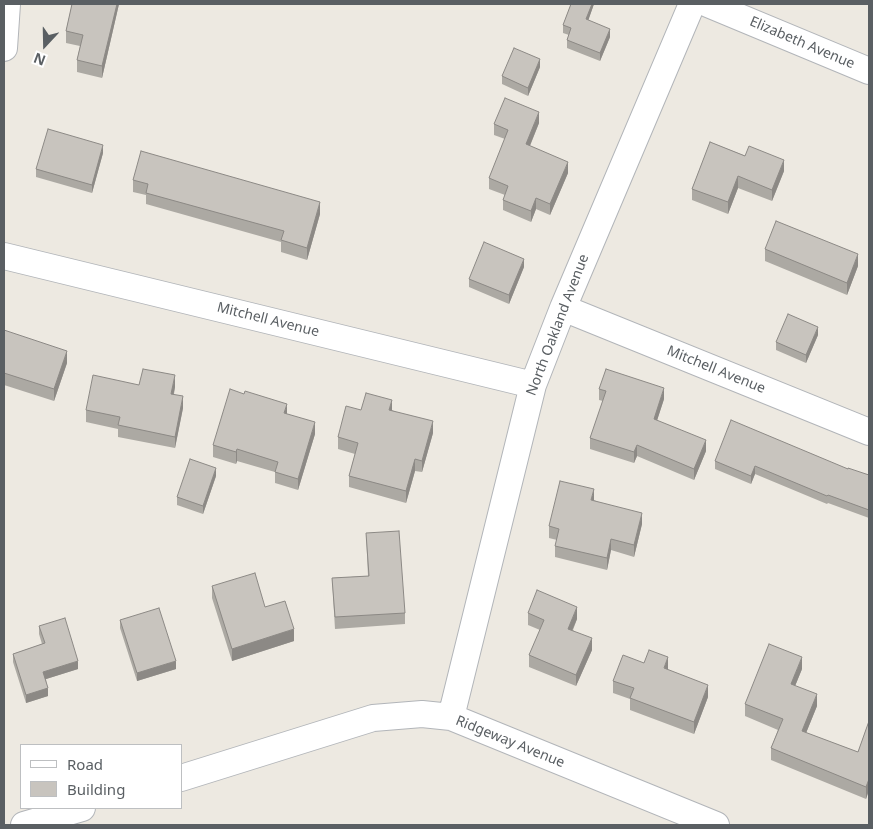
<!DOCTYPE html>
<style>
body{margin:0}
#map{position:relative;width:873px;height:829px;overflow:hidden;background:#ede9e1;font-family:"Noto Sans",sans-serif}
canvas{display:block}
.frame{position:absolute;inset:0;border:5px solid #5a5f63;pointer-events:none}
.legend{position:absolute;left:20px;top:744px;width:162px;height:65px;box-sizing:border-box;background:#fff;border:1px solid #bdbfc1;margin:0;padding:6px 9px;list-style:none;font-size:15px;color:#5a5f63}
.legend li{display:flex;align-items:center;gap:10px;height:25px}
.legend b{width:25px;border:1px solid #bdbfc1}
.north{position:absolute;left:20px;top:20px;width:50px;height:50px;-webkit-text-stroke:4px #fff;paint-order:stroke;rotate:201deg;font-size:14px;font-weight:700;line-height:20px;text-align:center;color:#5a5f63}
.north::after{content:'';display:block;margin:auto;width:18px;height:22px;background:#5a5f63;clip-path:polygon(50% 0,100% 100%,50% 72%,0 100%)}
</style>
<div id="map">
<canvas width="873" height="829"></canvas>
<div class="frame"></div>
<ul class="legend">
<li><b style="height:6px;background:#fff"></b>Road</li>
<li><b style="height:14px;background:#c8c4be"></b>Building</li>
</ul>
<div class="north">N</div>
</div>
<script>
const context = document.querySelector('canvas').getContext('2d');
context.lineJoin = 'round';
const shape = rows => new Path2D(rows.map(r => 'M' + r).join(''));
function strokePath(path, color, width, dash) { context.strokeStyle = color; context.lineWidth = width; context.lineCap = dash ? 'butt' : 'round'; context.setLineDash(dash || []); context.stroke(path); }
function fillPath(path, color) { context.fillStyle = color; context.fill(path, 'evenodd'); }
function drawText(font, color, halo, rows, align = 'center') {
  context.font = font + ' "Noto Sans",sans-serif'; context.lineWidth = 4.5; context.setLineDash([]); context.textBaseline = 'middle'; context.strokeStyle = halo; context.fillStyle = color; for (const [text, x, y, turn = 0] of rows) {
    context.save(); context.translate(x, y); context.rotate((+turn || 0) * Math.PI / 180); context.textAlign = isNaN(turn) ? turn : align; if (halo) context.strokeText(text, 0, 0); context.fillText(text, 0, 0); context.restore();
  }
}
const street = shape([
 [708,4,869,71],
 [4,48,7,4],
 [4,256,533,385],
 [563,308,869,432],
 [451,717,533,385,563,308,692,4],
 [181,778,373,718,422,714,451,717,716,825],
 [24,825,82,808]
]);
strokePath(street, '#b2b5b9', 28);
strokePath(street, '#fff', 26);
fillPath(shape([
 [72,4,119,4,102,78,77,72,77,60,80,46,66,43,66,31],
 [571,4,594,4,588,20,610,37,600,61,567,48,567,40,569,35,563,33,563,25],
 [540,67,528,96,502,84,502,76],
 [539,123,530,146,568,173,550,215,536,209,531,222,503,210,503,200,505,195,489,189,489,178,505,139,494,135,494,124],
 [710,142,784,171,772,201,738,188,728,214,692,200,692,189],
 [103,153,92,193,36,177,36,169],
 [133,180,320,214,307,260,281,252,281,242,146,204,146,195,133,192],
 [765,249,858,266,847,295,765,261],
 [524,267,509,304,469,287,469,279],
 [4,330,67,363,54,401,4,385],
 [818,335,806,363,776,350,776,342],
 [139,385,175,387,174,394,183,408,175,448,118,437,118,429,86,422,86,410],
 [599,389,664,399,657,420,706,451,694,480,637,456,634,463,590,449,590,438,603,401,599,400],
 [244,394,287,414,315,434,298,490,275,483,275,472,237,461,236,464,213,457,213,445],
 [361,410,392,410,433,433,422,472,415,471,406,503,349,487,349,476,355,454,338,449,338,437],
 [715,461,848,469,869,475,869,518,828,503,827,504,755,474,751,484,715,469],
 [216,476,203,514,177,505,177,497],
 [594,500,642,524,634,557,611,550,607,570,555,557,555,546,557,540,549,538,549,526],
 [366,533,405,613,405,624,335,629,332,578,368,576],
 [212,586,265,607,294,641,232,661,212,598],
 [528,613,577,619,573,630,592,650,576,686,529,667,529,655,540,630,528,625],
 [120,620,176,669,137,681,120,628],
 [39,626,78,669,46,679,48,696,26,703,13,662,13,654,42,644,39,634],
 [644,663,667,669,708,697,694,734,630,710,630,699,613,693,613,681],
 [802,669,795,686,817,706,806,733,858,752,869,721,869,790,866,799,771,760,771,748,778,730,745,716,745,704]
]), '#aca9a3');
fillPath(shape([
 [117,4,119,4,102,78,102,66],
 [592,4,594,4,586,27,586,19],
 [610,29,610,37,600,61,600,53],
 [540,59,540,67,528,96,528,88],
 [539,112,539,123,526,155,526,144],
 [103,145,103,153,92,193,92,185],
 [784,160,784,171,772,201,772,190],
 [568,162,568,173,550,215,550,204],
 [738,176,738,188,728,214,728,202],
 [536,198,536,209,531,222,531,211],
 [320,202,320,214,307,260,307,248],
 [858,254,858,266,847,295,847,283],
 [524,259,524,267,509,304,509,295],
 [818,327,818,335,806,363,806,355],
 [67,351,67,363,54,401,54,389],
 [175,375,175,387,171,406,171,394],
 [664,388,664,399,654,430,654,419],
 [183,396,183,408,175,448,175,437],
 [392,400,392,412,389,410],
 [287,404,287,415,284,413],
 [433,421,433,433,422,472,422,461],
 [315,422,315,434,298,490,298,479],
 [706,440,706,451,694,480,694,469],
 [637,445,637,456,634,463,634,452],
 [237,449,237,461,236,464,236,452],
 [415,459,415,471,406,503,406,491],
 [755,466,755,474,751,484,751,476],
 [216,468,216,476,203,514,203,506],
 [594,489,594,501,591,500],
 [642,513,642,524,634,557,634,545],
 [611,539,611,550,607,570,607,558],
 [577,607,577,619,568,640,568,629],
 [294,629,294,641,232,661,232,649],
 [592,638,592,650,576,686,576,675],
 [668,657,668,669,664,680,664,668],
 [802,657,802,669,791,696,791,684],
 [78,661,78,669,43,680,43,672],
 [176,661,176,669,137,681,137,673],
 [708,685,708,697,694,734,694,722],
 [48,688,48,696,26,703,26,695],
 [817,694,817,706,802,743,802,731],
 [869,779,869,790,866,799,866,787]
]), '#8c8985');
const building = shape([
 [72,4,117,4,102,66,77,60,83,35,66,31,72,4],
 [571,4,592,4,586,19,610,29,600,53,567,40,571,28,563,25,571,4],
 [514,48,540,59,528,88,502,76,514,48],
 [505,98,539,112,526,144,568,162,550,204,536,198,531,211,503,200,508,186,489,178,508,130,494,124,505,98],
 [48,129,103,145,92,185,36,169,48,129],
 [710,142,745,156,749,146,784,160,772,190,738,176,728,202,692,189,710,142],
 [141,151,320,202,307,248,281,240,284,231,146,193,148,184,133,180,141,151],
 [776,221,858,254,847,283,765,249,776,221],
 [484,242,524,259,509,295,469,279,484,242],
 [788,314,818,327,806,355,776,342,788,314],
 [4,330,67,351,54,389,4,373,4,330],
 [143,369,175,375,171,394,183,396,175,437,118,425,120,417,86,410,93,375,139,385,143,369],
 [606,369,664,388,654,419,706,440,694,469,637,445,634,452,590,438,606,391,599,389,606,369],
 [230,389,244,394,245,391,287,404,284,413,315,422,298,479,275,472,278,462,237,449,236,452,213,445,230,389],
 [366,393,392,400,389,410,433,421,422,461,415,459,406,491,349,476,358,443,338,437,346,406,361,410,366,393],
 [731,420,848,469,848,468,869,475,869,510,828,495,827,496,755,466,751,476,715,461,731,420],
 [190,459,216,468,203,506,177,497,190,459],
 [560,481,594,489,591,500,642,513,634,545,611,539,607,558,555,546,559,529,549,526,560,481],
 [399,531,405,613,335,617,332,578,369,576,366,533,399,531],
 [255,573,265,607,285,601,294,629,232,649,212,586,255,573],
 [537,590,577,607,568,629,592,638,576,675,529,655,544,620,528,613,537,590],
 [159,608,176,661,137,673,120,620,159,608],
 [65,618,78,661,43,672,48,688,26,695,13,654,45,643,39,626,65,618],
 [769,644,802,657,791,684,817,694,802,731,858,752,869,721,869,779,866,787,771,748,783,719,745,704,769,644],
 [649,650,668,657,664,668,708,685,694,722,630,698,634,688,613,681,623,655,644,663,649,650]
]);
fillPath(building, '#c8c4be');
strokePath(building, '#8c8985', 1);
drawText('14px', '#5a5f63', '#fff', [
 ["Elizabeth Avenue",802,43,23],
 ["Mitchell Avenue",268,320,14],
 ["North Oakland Avenue",558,325,-69],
 ["Mitchell Avenue",716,370,22],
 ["Ridgeway Avenue",510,742,22]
]);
</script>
